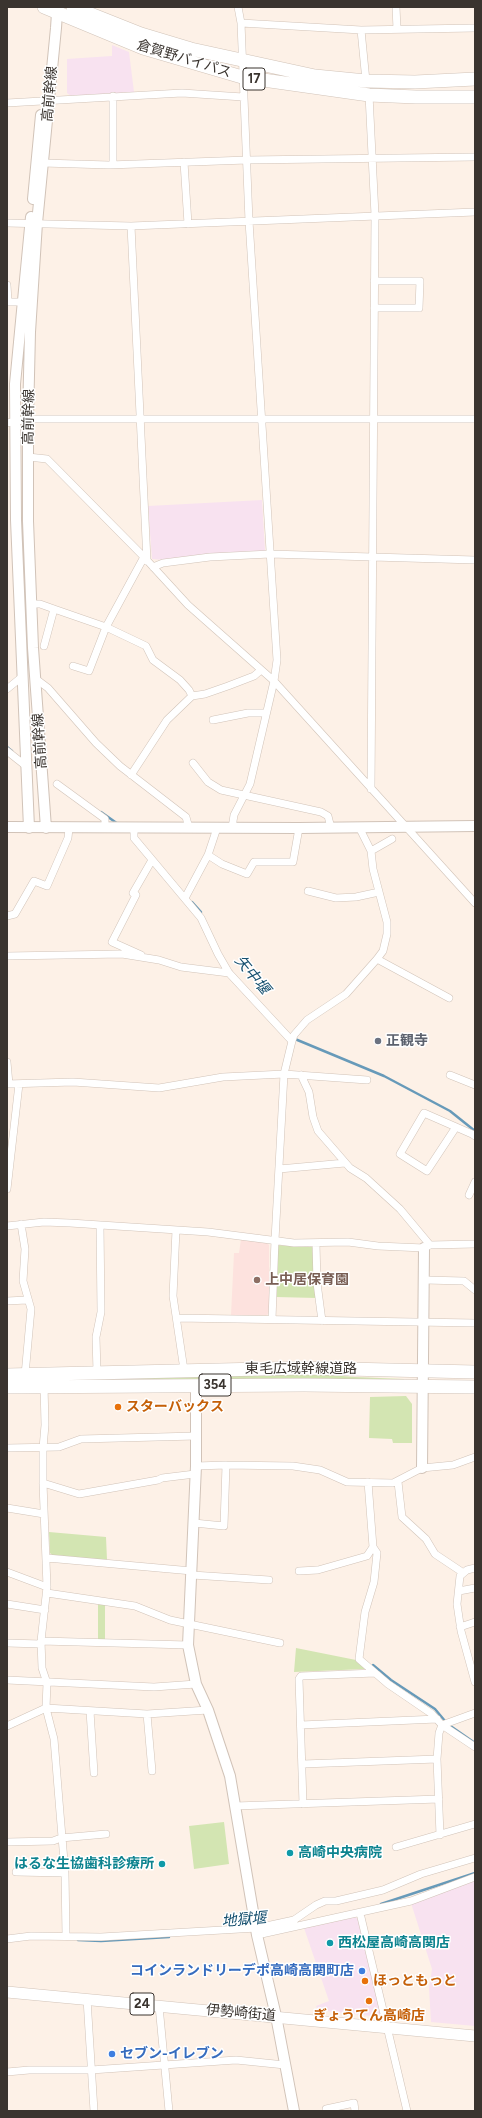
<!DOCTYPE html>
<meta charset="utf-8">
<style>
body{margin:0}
#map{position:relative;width:482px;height:2118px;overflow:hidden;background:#fdf1e7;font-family:Figtree,sans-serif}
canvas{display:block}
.frame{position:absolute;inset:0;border:8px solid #3a342f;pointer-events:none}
</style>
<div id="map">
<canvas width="482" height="2118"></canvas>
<div class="frame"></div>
</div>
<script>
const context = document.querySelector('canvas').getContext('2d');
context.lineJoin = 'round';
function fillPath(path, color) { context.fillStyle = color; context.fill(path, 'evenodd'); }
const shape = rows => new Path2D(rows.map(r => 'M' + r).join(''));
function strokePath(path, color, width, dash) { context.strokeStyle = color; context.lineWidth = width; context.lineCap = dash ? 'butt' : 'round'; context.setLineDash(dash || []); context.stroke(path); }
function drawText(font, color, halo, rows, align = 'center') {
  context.font = font + ' Figtree,"Noto Sans JP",sans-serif'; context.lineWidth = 3; context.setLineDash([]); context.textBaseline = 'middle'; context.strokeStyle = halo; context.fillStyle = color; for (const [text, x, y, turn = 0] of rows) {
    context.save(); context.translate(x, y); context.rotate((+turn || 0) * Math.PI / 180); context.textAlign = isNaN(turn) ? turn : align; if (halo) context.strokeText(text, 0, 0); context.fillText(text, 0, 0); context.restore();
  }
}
fillPath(shape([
 [112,45,129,52,134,92,71,96,67,93,67,59,112,56],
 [262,500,265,551,208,554,164,560,152,559,148,506],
 [475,1880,475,2026,431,2022,429,1988,432,1969,411,1903],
 [355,1917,358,1919,381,2017,318,2010,316,2006,329,2001,304,1928]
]), '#f8e2f0');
fillPath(shape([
 [241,1239,266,1242,269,1245,269,1314,266,1315,231,1315,234,1253,239,1253]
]), '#fde2de');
fillPath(shape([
 [276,1245,312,1247,314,1250,317,1298,276,1297],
 [315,1374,355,1377,404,1379,404,1381,305,1378,58,1382,58,1377],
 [406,1396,412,1404,412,1443,393,1443,392,1439,369,1438,370,1397],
 [49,1532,106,1537,107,1560,52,1555,50,1553],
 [98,1604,105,1604,105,1639,98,1639],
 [296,1648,356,1660,365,1669,294,1672],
 [224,1822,229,1864,194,1869,189,1826]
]), '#d3e5b2');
strokePath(shape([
 [7,747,12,751],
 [101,812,118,824],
 [192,902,201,912],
 [295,1039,384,1076,450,1111,475,1131],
 [373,1665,391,1680,435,1709,445,1721],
 [449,1725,475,1743],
 [381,1904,475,1873],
 [78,1940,101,1941,169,1937]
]), '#679ab9', 2.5);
const street = shape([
 [396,7,397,29],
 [241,23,361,30,475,28],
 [361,30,366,81],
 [369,95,375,215,371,789],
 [113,96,113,165],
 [7,103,182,93,243,97],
 [184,162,188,224],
 [43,163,109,165,247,160,475,157],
 [7,223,131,226,475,212],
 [131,226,147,561],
 [7,285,8,302],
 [7,302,22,302],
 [374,308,419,308,420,281,374,281],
 [7,423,28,419,475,419],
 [28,457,47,459,55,467,144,557,188,605,274,681,475,903],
 [153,567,163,563,210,557,270,554,475,560],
 [31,604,40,604,54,609],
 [44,646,54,609,106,627,146,646,153,660,180,680,189,690,192,696],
 [73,666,89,671,106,627,144,557],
 [36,679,48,688,96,743,120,766,186,817,189,828],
 [7,689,23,676],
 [213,720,248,713,265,713],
 [7,751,26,766],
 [193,763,208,782,221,790,321,812,328,816,331,828],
 [131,775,167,720,192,696,205,694,228,686,254,676,261,670],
 [57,784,105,819,105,828],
 [134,828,134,838,201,918,218,954,229,973,292,1041],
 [232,828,234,815,250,784,274,681,277,660,249,221,241,23,238,7],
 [371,851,392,839],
 [208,855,222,864,247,874,254,862,293,862,299,828],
 [308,891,336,898,356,897,379,892],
 [185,898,208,855,217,828],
 [7,916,15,914,34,881,47,886,68,838,69,828],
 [141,955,112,942,136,895,133,893,152,860],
 [7,956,122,954,159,960,181,967,229,973],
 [377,959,449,998],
 [7,1062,9,1084],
 [301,1075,309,1092,313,1117,318,1131,350,1168,366,1178,400,1209,430,1245],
 [450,1075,475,1085],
 [7,1084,73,1082,159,1088,223,1077,284,1074,367,1080],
 [456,1127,427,1171,400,1154,424,1113,472,1134,475,1136],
 [279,1169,345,1163],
 [7,1189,19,1084],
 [469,1195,475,1182],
 [21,1224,25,1249,23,1281,31,1309,25,1375],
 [7,1226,44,1222,70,1223,208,1232,294,1243,348,1242,378,1246,424,1248,430,1245,475,1244],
 [176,1230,173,1296,184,1370],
 [316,1243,317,1283,322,1321],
 [425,1280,464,1281,475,1290],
 [7,1301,27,1300],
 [177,1318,475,1323],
 [272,1319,275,1240,284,1074,292,1041,294,1035,307,1020,346,994,377,959,383,951,387,934,387,922,373,869,371,851,359,827],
 [97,1372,96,1337,101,1312,100,1225],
 [44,1385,45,1425,43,1448,43,1483,47,1587,41,1641,42,1668,47,1683,46,1708,54,1739,60,1813,65,1873,66,1936],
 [7,1448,59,1447,81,1439,196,1436],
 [196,1466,226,1465,293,1466,320,1470,347,1482,393,1483,422,1468,453,1465,475,1457],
 [368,1482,373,1547,377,1553,374,1582,365,1612,359,1659,388,1684,432,1714,442,1725,475,1747],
 [398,1482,402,1517,426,1539,435,1554,462,1572],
 [43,1483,79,1494,158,1480,162,1478,195,1474],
 [7,1508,44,1514],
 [194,1523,224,1526,226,1465],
 [47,1558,192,1571],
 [475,1568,467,1570,460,1576,457,1604,461,1631,475,1682],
 [299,1571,318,1570,367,1556,373,1547],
 [7,1572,47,1587],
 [192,1575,269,1580],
 [459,1591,475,1588],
 [47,1593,135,1606,170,1620,280,1643],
 [7,1604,45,1610],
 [460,1627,475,1622],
 [41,1641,188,1645],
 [7,1643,41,1644],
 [7,1680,154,1687,196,1684],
 [90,1711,94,1773],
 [147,1714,152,1771],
 [301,1725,437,1719],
 [7,1726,46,1708,147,1714,208,1710],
 [303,1764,437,1759],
 [303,1804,299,1679,301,1676,375,1673],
 [235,1806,439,1799],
 [440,1835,437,1759,439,1733,442,1725,475,1713],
 [7,1842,53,1841,61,1838,106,1834],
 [396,1847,475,1824],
 [16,1872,65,1873],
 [360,1913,407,2111],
 [257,1935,411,1901,475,1877],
 [7,1939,31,1936,101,1937,257,1928,294,1920,316,1905,325,1901,336,1901,383,1890,421,1874,475,1858],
 [87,1999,94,2111],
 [159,2006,169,2111],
 [7,2072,29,2070,91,2070,236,2060,285,2065],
 [326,2111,326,2109,354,2103,355,2111]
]);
const secondary = shape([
 [33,199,41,115],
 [7,827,299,828,475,826],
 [29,828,16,520,15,384,31,217],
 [46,828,33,648,28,521,28,419,30,332,37,223,56,28,57,13,55,7],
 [196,1385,196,1466,188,1645,196,1684,208,1710,230,1776,257,1935,276,2016,294,2111],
 [422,1468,424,1248]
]);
const primary = shape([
 [7,1992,475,2036]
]);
const highway = shape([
 [44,7,143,48,242,77,369,95,416,97,475,97],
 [73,7,141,34,191,49,315,76,366,81,415,82,475,79],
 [7,1375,304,1368,475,1372],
 [7,1387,304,1385,475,1387]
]);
strokePath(street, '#d1c3b8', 8);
strokePath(secondary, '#d1c3b8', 12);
strokePath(primary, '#d1c3b8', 12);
strokePath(highway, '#d1c3b8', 14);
strokePath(street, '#fff', 7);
strokePath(secondary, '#fff', 10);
strokePath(primary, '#fff', 11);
strokePath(highway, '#fff', 13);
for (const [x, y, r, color] of [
 [378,1041,4,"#6b7280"],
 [257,1280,4,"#8d6e63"],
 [118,1407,4,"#e8710a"],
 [290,1853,4,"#0f9aa8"],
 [162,1864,4,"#0f9aa8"],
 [330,1943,4,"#0f9aa8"],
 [362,1971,4,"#3f7fe0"],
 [365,1981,4,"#e8710a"],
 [369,2001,4,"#e8710a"],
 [112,2054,4,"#3f7fe0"]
]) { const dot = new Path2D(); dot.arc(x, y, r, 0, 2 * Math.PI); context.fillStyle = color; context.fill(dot); strokePath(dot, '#fff', 1.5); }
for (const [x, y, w] of [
 [254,79,22],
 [215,1385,32],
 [142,2004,24]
]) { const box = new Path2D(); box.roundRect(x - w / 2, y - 11, w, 22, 3); context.fillStyle = '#fff'; context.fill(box); strokePath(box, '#3a342f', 1); }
drawText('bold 13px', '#3a342f', null, [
 ["17",254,79],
 ["354",215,1385],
 ["24",142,2004]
]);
drawText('14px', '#3a342f', '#fff', [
 ["倉賀野バイパス",184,59,17],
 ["高前幹線",50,94,-85],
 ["高前幹線",29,417,-89],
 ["高前幹線",40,741,-94],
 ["東毛広域幹線道路",301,1369],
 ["伊勢崎街道",241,2013,5]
]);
drawText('bold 14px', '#5b616d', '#fff', [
 ["正観寺",386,1041]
], 'left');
drawText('bold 14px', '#785e54', '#fff', [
 ["上中居保育園",265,1280]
], 'left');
drawText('bold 14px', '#c56008', '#fff', [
 ["スターバックス",126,1407],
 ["ほっともっと",373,1981],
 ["ぎょうてん高崎店",369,2016,"center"]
], 'left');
drawText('bold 14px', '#0d838f', '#fff', [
 ["高崎中央病院",298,1853],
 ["はるな生協歯科診療所",154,1864,"right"],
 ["西松屋高崎高関店",338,1943]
], 'left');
drawText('bold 14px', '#366cbe', '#fff', [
 ["コインランドリーデポ高崎高関町店",354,1971],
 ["セブン-イレブン",120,2054,"left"]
], 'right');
drawText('italic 15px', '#16506f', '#fff', [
 ["矢中堰",252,975,50],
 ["地獄堰",244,1920,-5]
]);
</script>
